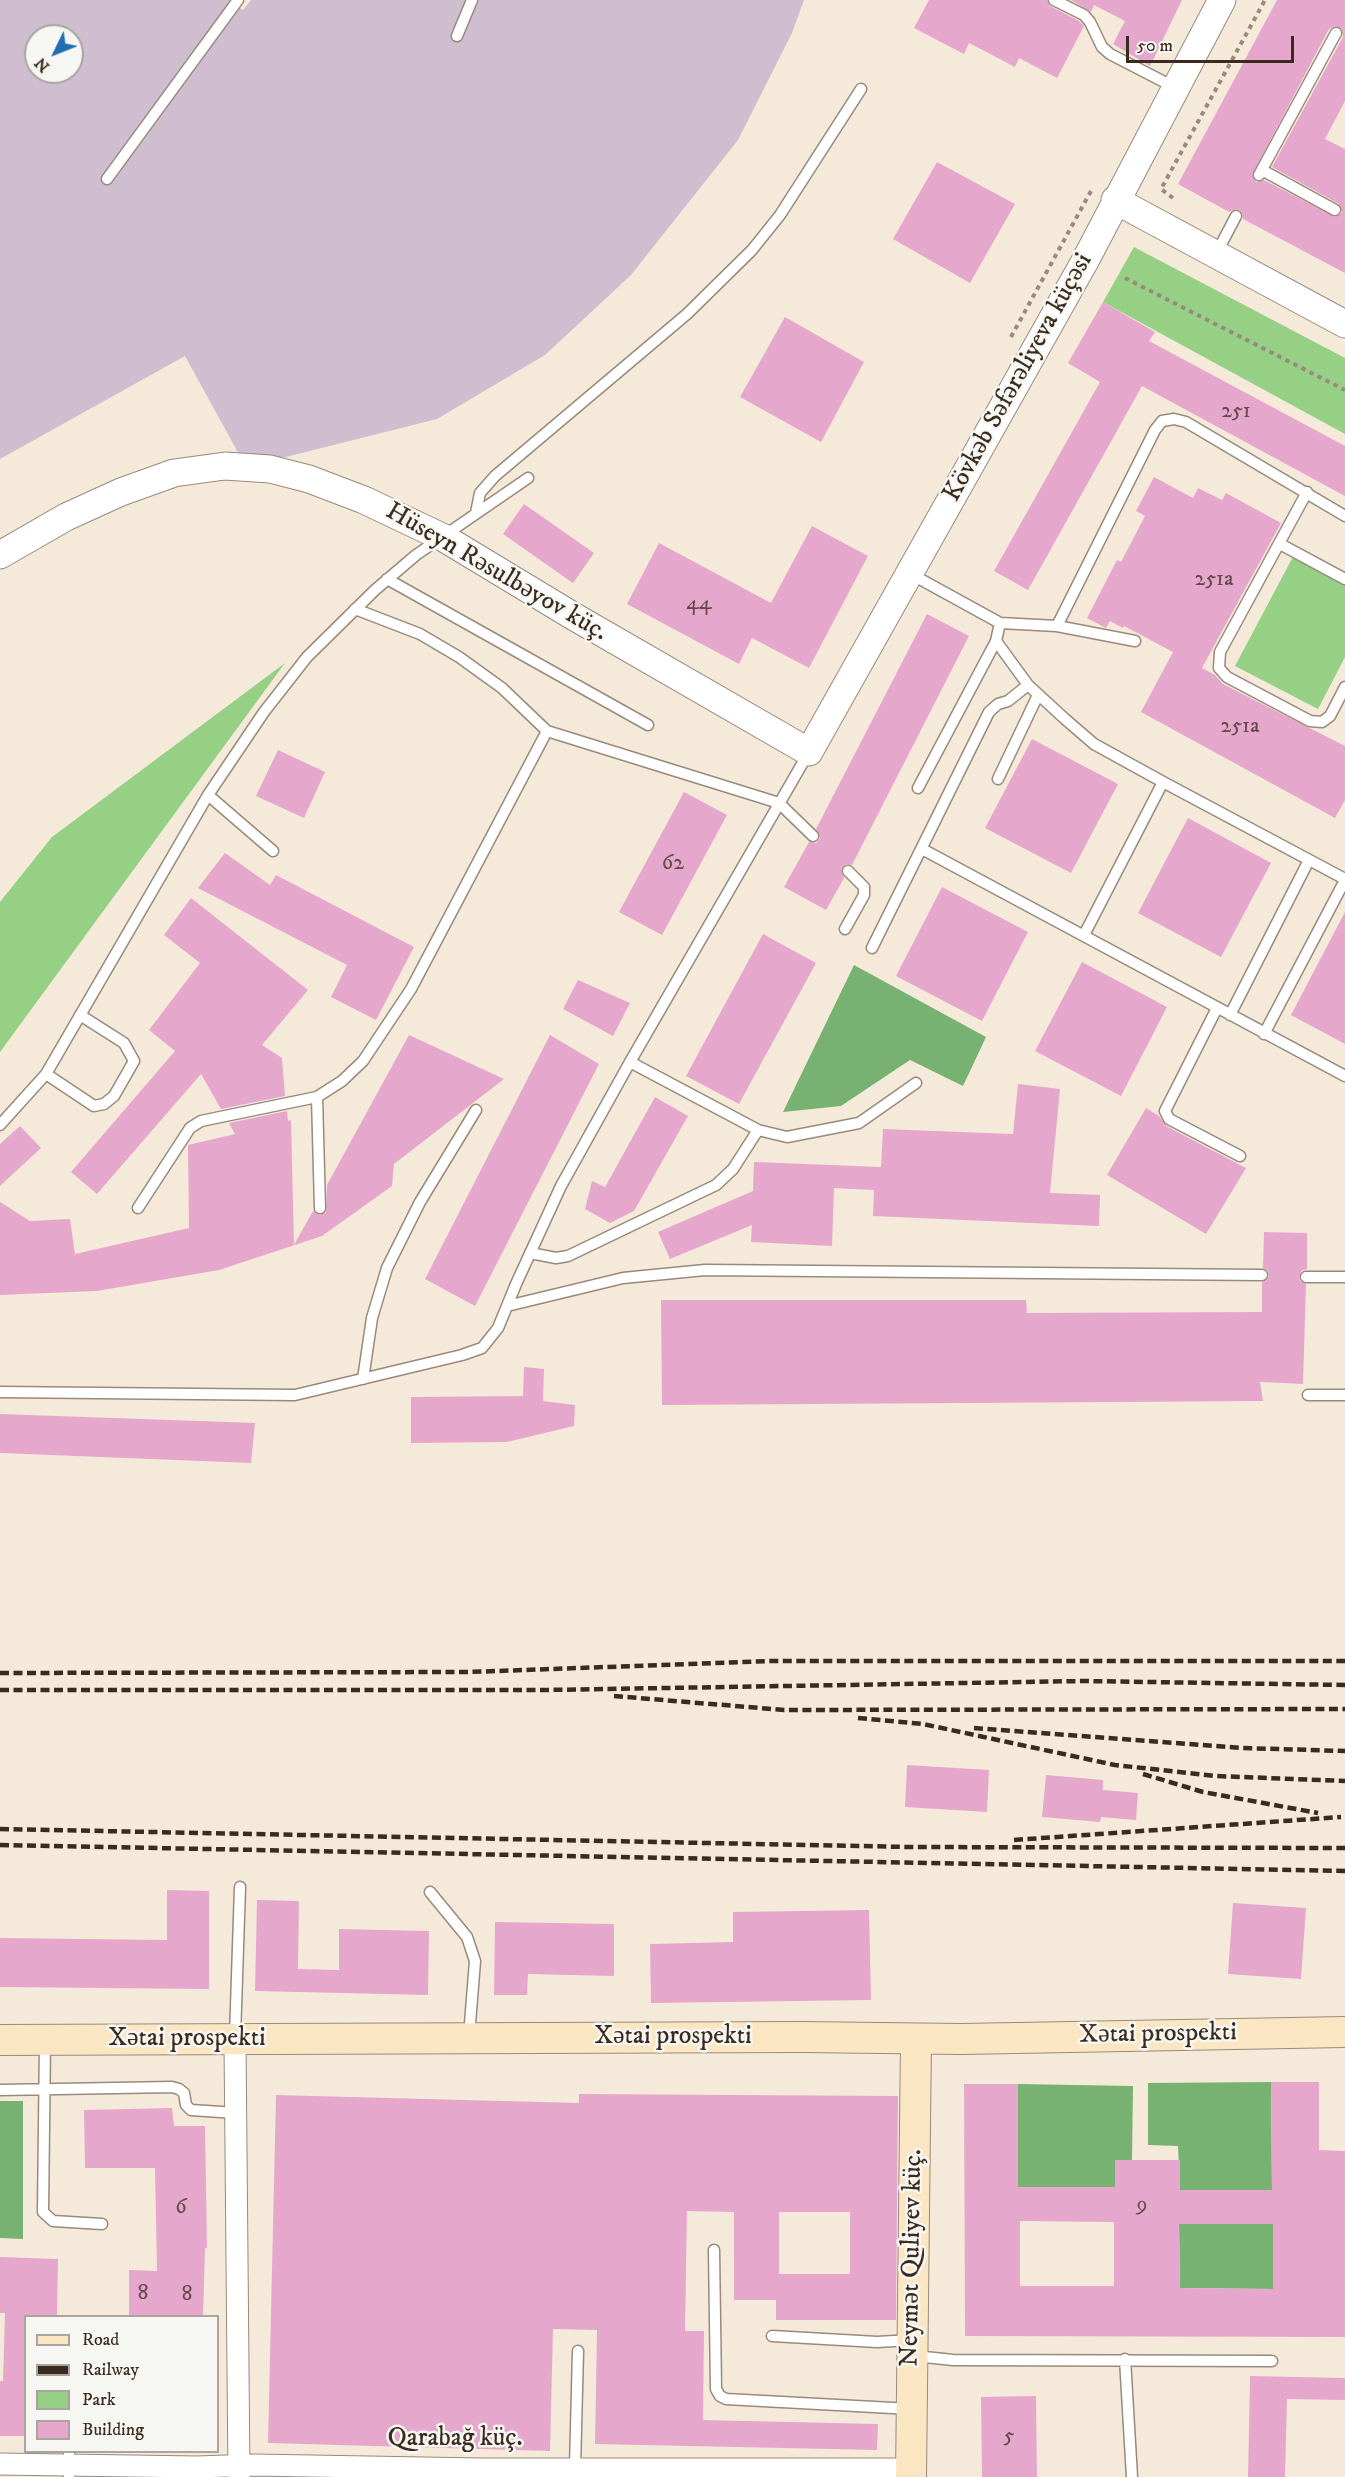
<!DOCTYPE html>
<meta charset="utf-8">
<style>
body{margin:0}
#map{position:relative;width:1345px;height:2477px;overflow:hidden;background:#f5eada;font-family:"IM FELL DW Pica",serif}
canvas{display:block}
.legend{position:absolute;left:24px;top:2315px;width:195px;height:138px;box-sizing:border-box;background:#f6f6f2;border:2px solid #aba49d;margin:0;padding:8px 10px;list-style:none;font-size:18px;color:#3b2a1e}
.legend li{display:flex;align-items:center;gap:12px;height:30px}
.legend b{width:30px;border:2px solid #aba49d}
.north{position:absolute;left:24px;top:24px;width:60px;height:60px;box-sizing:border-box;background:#f6f6f2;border:2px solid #aba49d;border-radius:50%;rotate:227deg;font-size:16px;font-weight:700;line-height:24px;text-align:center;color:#3b2a1e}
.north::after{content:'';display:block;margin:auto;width:21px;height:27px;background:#1f6fb2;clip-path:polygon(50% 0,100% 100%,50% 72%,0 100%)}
.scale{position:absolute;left:1126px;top:36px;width:168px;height:27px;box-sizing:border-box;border:3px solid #3b2a1e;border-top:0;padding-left:8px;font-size:18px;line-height:21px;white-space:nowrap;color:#3b2a1e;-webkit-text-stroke:4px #f6f6f2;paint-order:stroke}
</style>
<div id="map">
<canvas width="1345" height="2477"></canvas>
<ul class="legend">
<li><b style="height:8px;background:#fbe6c3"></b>Road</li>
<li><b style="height:8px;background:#3b2a1e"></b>Railway</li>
<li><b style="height:16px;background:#95d084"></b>Park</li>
<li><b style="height:16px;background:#e6a7cd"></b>Building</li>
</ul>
<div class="north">N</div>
<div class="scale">50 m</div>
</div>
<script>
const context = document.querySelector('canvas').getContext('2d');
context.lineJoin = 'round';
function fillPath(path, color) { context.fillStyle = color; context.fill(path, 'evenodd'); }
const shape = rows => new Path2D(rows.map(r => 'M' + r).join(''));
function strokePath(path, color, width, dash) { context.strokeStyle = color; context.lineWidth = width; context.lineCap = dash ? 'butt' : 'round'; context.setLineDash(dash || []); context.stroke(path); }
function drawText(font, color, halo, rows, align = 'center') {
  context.font = font + ' "IM FELL DW Pica",serif'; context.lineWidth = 5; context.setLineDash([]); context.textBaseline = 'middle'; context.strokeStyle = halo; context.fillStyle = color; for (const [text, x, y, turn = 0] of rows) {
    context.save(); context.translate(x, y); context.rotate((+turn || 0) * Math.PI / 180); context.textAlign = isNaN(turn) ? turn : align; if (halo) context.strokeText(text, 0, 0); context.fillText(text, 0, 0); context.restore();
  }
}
fillPath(shape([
 [0,0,229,0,243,10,251,0,804,0,792,33,738,140,631,275,545,355,437,419,246,467,185,356,0,459],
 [36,36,72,36,72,72,36,72]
]), '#cebed0');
fillPath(shape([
 [1134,247,1345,358,1345,434,1103,302],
 [1295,553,1345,581,1345,657,1318,709,1235,666],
 [285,663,0,1052,0,902,52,837]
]), '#95d084');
fillPath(shape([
 [854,965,986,1037,963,1086,910,1060,841,1106,783,1112],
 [1271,2082,1272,2190,1180,2190,1178,2146,1148,2145,1148,2083],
 [1018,2084,1133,2086,1132,2160,1115,2187,1018,2187],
 [0,2101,23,2101,23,2239,0,2238],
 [1179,2224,1273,2224,1273,2289,1180,2288]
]), '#78b272');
fillPath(shape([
 [929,0,1047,0,1050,6,1079,21,1084,26,1057,78,1019,58,1015,67,969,43,964,54,914,28],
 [1071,0,1182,0,1150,66,1113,44,1125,21,1094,5,1091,12],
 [1277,0,1345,0,1345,101,1325,139,1345,149,1345,273,1243,219,1243,215,1240,210,1235,209,1229,212,1178,184],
 [1335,26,1342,29,1343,37,1272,167,1339,204,1342,213,1335,217,1264,180,1256,182,1252,175,1329,29],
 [937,162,1015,204,970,283,893,239],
 [1103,302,1155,332,1149,341,1345,446,1345,496,1142,386,1028,590,994,571,1100,382,1068,363],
 [785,317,864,362,821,442,740,397],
 [1154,477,1193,498,1198,488,1222,500,1226,493,1281,523,1202,668,1215,675,1223,684,1345,746,1345,800,1335,818,1141,712,1173,652,1124,626,1123,628,1110,621,1106,628,1104,627,1087,618,1117,560,1121,562,1145,516,1136,511],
 [524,504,594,553,573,583,503,534],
 [812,526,868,556,809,668,752,638,739,664,627,604,659,543,771,603],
 [927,614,969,636,852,865,846,864,841,869,844,878,826,910,784,887,809,842,816,843,820,838,816,829],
 [1032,739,1118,784,1071,873,985,828],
 [278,750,325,772,304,818,256,796],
 [684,792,727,815,662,935,619,912],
 [1188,818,1271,863,1221,957,1138,913],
 [225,853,270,885,276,875,414,947,376,1020,331,997,347,965,198,888],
 [942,887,1028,932,982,1021,896,976],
 [191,898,308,990,262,1045,282,1058,285,1096,221,1109,201,1074,97,1194,71,1172,175,1051,149,1030,200,963,164,935],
 [1345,912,1345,1044,1291,1015],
 [763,934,816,963,739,1104,686,1076],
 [1082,962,1167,1007,1121,1096,1035,1051],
 [578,980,630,1003,613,1036,563,1009],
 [409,1035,504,1079,394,1164,392,1186,322,1236,219,1270,97,1291,0,1295,0,1202,30,1221,70,1219,75,1254,189,1228,188,1145,235,1134,229,1123,287,1111,288,1121,291,1120,294,1245,313,1211,320,1215,326,1212,327,1185],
 [550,1035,599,1064,475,1306,425,1279],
 [1018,1084,1060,1089,1050,1193,1100,1195,1099,1226,873,1216,874,1190,834,1188,832,1246,751,1242,752,1225,670,1259,658,1232,753,1191,754,1162,881,1167,883,1129,1013,1134],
 [655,1097,688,1116,634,1211,610,1223,585,1209,592,1181,605,1187],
 [1146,1108,1159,1116,1166,1126,1246,1168,1206,1234,1107,1175],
 [20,1126,41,1148,0,1186,0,1144],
 [1264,1232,1307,1233,1307,1269,1302,1271,1299,1276,1300,1281,1306,1284,1303,1384,1260,1382,1263,1401,662,1405,661,1300,1026,1300,1027,1313,1262,1312,1262,1282,1266,1281,1269,1276,1268,1271,1263,1268],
 [524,1367,544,1369,543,1401,575,1405,574,1426,507,1442,411,1443,411,1397,523,1396],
 [0,1414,255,1423,251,1463,0,1453],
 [907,1765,989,1770,987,1812,905,1807],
 [1046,1775,1103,1780,1103,1790,1138,1793,1136,1820,1101,1817,1100,1822,1042,1817],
 [167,1890,209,1891,209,1989,0,1987,0,1938,167,1940],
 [257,1900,299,1901,298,1969,339,1970,339,1929,429,1931,428,1995,255,1991],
 [1233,1903,1306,1908,1301,1979,1228,1974],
 [869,1910,871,2000,651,2003,650,1944,733,1942,733,1912],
 [495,1922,614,1924,614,1976,528,1974,527,1995,494,1995],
 [1271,2082,1319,2082,1319,2150,1345,2151,1345,2337,965,2336,964,2084,1018,2084,1018,2187,1115,2187,1115,2160,1180,2160,1180,2190,1272,2190],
 [1020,2221,1114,2222,1114,2286,1020,2286],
 [1179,2224,1273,2224,1273,2289,1180,2288],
 [579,2094,898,2096,896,2320,776,2320,776,2300,734,2300,734,2212,687,2211,685,2331,704,2331,703,2420,878,2424,877,2450,595,2444,597,2330,553,2329,550,2451,268,2443,276,2095,579,2103],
 [779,2212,850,2212,850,2274,779,2274],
 [172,2108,174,2126,205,2126,207,2248,205,2248,203,2316,129,2316,129,2270,157,2271,155,2168,85,2168,84,2110],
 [0,2257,58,2259,57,2316,26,2316,26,2436,0,2436,0,2381,3,2381,5,2313,0,2313],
 [1250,2376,1345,2378,1345,2400,1287,2399,1285,2477,1248,2477],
 [1036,2396,1037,2477,982,2477,981,2397]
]), '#e6a7cd');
const service = shape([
 [1054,0,1084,15,1090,22,1102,47,1110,54,1176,88],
 [457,36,472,0],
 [1262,170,1335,210],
 [1259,175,1336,33],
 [107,179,238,0],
 [1216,254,1236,216],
 [1307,492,1220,652,1219,668,1227,677,1310,721,1322,722,1330,716,1345,687],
 [476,513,480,493,495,476,687,314,752,250,780,215,861,89],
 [1280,544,1345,579],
 [909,573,1000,623,1057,626,1135,641],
 [387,579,648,725],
 [355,609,420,634,459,657,502,688,547,731,779,803,813,836],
 [1057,626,1155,430,1162,421,1174,419,1186,422,1345,516],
 [996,641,1028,685,1065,719,1094,744,1163,782],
 [998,779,1038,695],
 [918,788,996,641,1000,623],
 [208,795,273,851],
 [922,849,1345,1076],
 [845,929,864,895,864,887,848,871],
 [1084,935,1163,782,1345,879],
 [872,948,989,712,998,704,1008,701,1028,685],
 [1217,1008,1165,1111,1169,1119,1240,1156],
 [1230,1015,1309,860],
 [1264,1034,1345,880],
 [630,1062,758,1130,787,1137,859,1123,916,1083],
 [46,1074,94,1106,104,1104,114,1096,134,1061,124,1043,80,1015],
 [317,1097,320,1208],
 [0,1125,46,1074,208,795,264,712,307,657,375,590,416,555,528,478],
 [138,1208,190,1128,201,1121,317,1097,342,1081,363,1061,411,989,547,731],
 [530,1253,556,1258,568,1256,716,1185,733,1169,758,1130],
 [1306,1277,1345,1277],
 [507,1306,623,1278,705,1270,1262,1275],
 [363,1379,372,1318,387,1268,420,1202,476,1110],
 [0,1392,295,1395,462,1355,482,1348,498,1328,516,1284,561,1186,630,1062,809,752],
 [1308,1395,1345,1395],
 [430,1892,467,1937,475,1961,469,2036],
 [235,2037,240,1887],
 [45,2040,43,2212,53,2221,102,2224],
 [1,2090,172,2087,179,2089,184,2093,186,2105,191,2110,236,2113],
 [714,2250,716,2389,720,2396,726,2399,911,2409],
 [772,2336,877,2342,912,2340],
 [915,2356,953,2360,1272,2361],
 [1125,2359,1132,2477],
 [575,2467,578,2351],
 [69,2477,69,2452]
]);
const minor = shape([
 [235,2041,239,2477],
 [0,2464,197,2467,255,2465,480,2469,910,2469]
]);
const tertiary = shape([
 [1115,200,1345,324],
 [0,555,66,517,121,492,174,473,225,466,270,469,309,479,364,500,444,538,573,616,809,752,1085,261,1222,0]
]);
const secondary = shape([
 [0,2040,802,2037,961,2039,1345,2032],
 [911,2477,916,2039]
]);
strokePath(service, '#988a7c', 13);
strokePath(minor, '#988a7c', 23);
strokePath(tertiary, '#988a7c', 29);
strokePath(secondary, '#988a7c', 32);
strokePath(shape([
 [1173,198,1161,189,1265,0],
 [1125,278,1345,390],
 [1011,337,1091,191]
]), '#988a7c', 4, [4.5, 4.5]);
strokePath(service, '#fff', 10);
strokePath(minor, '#fff', 21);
strokePath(tertiary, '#fff', 27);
strokePath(secondary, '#fbe6c3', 30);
strokePath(shape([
 [0,1673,469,1672,771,1661,1345,1661],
 [0,1690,546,1690,1084,1681,1345,1685],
 [614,1696,784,1710,1345,1709],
 [858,1718,923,1724,1115,1765,1216,1776,1345,1781],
 [974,1728,1242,1748,1345,1751],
 [1143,1774,1203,1792,1318,1813],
 [0,1829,909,1847,1345,1848],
 [1014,1840,1341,1817],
 [0,1845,1345,1871]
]), '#3b2a1e', 4.5, [9, 4.5]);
drawText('22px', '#66494a', null, [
 ["251",1236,412],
 ["251a",1214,580],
 ["44",699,604],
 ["251a",1240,727],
 ["62",673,864],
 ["9",1142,2206],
 ["6",181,2208],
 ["8",143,2294],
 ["8",187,2295],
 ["5",1009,2437]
]);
drawText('26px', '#3b2a1e', '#f6f6f2', [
 ["Kövkəb Səfərəliyeva küçəsi",1019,378,-61],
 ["Hüseyn Rəsulbəyov küç.",496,573,30],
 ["Xətai prospekti",1158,2035,-1],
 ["Xətai prospekti",673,2038],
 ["Xətai prospekti",187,2040],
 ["Neymət Quliyev küç.",913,2258,-89],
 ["Qarabağ küç.",455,2440]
]);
</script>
